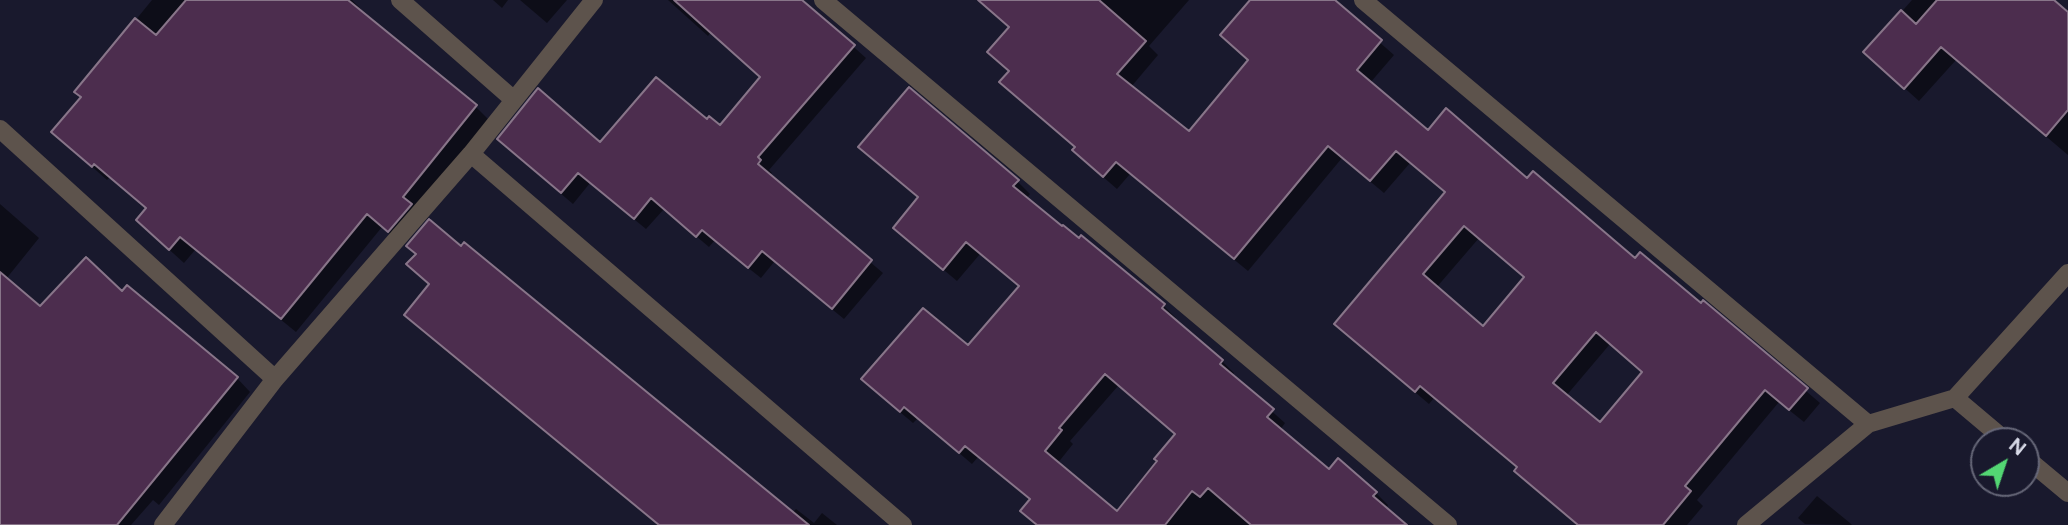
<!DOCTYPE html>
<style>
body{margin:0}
#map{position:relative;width:2068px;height:525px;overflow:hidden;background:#19192d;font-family:Figtree,sans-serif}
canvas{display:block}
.north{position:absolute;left:1970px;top:427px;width:70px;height:70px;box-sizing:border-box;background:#19192d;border:2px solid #656677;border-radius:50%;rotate:39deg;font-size:19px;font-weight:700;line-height:28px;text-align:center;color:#d7d9e7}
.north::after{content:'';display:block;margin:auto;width:24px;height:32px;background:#53d673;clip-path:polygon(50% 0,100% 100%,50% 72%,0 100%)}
</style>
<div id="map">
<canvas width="2068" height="525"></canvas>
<div class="north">N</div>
</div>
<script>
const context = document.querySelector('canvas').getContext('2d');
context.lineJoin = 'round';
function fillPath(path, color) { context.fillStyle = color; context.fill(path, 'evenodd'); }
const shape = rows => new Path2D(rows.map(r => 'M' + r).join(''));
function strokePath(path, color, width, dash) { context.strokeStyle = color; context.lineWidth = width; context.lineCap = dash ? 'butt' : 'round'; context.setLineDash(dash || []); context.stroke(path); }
fillPath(shape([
 [152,0,352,0,361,9,359,11,476,107,490,121,403,244,382,227,296,332,195,250,184,263,152,234,148,209,110,177,107,180,53,132,83,98,77,92],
 [493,0,508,0,502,8],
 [520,0,567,0,547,23],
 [668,0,801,0,866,58,769,170,772,173,769,176,883,273,844,319,774,262,761,278,714,241,709,247,664,209,646,229,590,183,573,204,511,151,600,145,707,121,720,127,762,77,711,32,708,36],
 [978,0,1189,0,1149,46,1158,55,1131,87,1190,133,1250,61,1252,0,1318,0,1336,4,1394,55,1370,83,1428,132,1528,180,1701,306,1703,303,1820,403,1804,422,1779,402,1697,500,1703,506,1687,525,1575,525,1576,524,1529,484,1516,471,1518,469,1434,398,1429,404,1350,337,1446,193,1410,163,1384,193,1342,158,1248,271,1130,174,1117,189,1087,163,1076,148,1001,82,1010,72,1003,65,1011,28],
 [1479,238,1526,278,1483,328,1436,288],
 [1610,344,1644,373,1601,425,1566,396],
 [1912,0,2052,0,2068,14,2068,155,1956,60,1919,101,1880,66,1866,52],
 [1017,181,1030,194,1026,199,1163,305,1176,318,1174,320,1222,361,1234,373,1232,376,1285,423,1280,430,1329,471,1376,493,1388,505,1386,509,1405,525,1037,525,1022,511,1031,500,978,457,972,464,918,418,913,423,876,392,969,347,1020,287,980,254,957,281,908,240],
 [1118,386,1177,435,1159,461,1117,513,1057,464,1073,444,1070,441],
 [0,204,39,238,6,279,40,308,123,293,237,378,250,392,159,505,153,500,131,525,0,525],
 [408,264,792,513,796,509,814,523,822,513,837,525,658,525,423,332,406,314,430,285],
 [1817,496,1850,523,1852,525,1805,524,1798,518]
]), '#0007');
const building = shape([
 [186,0,348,0,477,105,403,197,412,204,388,232,367,214,281,319,180,237,169,250,136,220,146,208,94,164,92,167,51,132,81,97,74,92,135,18,156,35,186,0],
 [674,0,802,0,855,45,758,157,761,160,758,164,872,260,832,309,762,251,748,268,702,230,696,237,651,198,634,219,578,173,561,193,497,139,538,88,600,142,656,77,707,119,709,116,720,125,760,77,674,0],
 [978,0,1099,0,1146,41,1117,74,1189,131,1248,60,1220,35,1250,0,1335,0,1382,40,1357,70,1428,130,1446,108,1527,178,1533,171,1635,258,1640,252,1701,303,1703,300,1808,388,1789,410,1765,390,1685,486,1691,491,1663,525,1578,525,1514,471,1517,467,1420,386,1415,392,1334,324,1445,192,1396,151,1370,181,1328,146,1234,259,1116,162,1103,177,1072,150,1075,147,999,82,1009,71,987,52,1009,27,978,0],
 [1464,226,1524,277,1483,326,1423,274,1464,226],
 [1596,332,1642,372,1600,422,1553,383,1596,332],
 [1937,0,2054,0,2068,12,2068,110,2046,136,1941,47,1904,89,1863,52,1901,10,1916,24,1937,0],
 [909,87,1019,180,1013,186,1062,226,1063,225,1079,238,1081,235,1165,304,1162,308,1223,360,1220,364,1274,409,1267,417,1329,469,1338,458,1377,492,1373,496,1407,525,1251,525,1208,488,1200,497,1192,491,1165,525,1037,525,1020,511,1030,499,965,446,959,453,904,407,900,412,861,379,923,308,968,345,1019,286,966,242,943,270,893,228,918,197,858,147,909,87],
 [1105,374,1175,434,1154,459,1157,461,1117,511,1045,451,1062,430,1059,428,1105,374],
 [429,219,461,246,464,242,809,525,659,525,404,315,429,284,406,264,416,254,406,246,429,219],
 [86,257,122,291,127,285,238,377,117,525,0,525,0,272,40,306,86,257]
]);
fillPath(building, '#4c2d4e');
strokePath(building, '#887589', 2);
strokePath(shape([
 [400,0,514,100],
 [823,0,1448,525],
 [1363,0,1868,424],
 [0,129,275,379],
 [471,154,903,525],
 [1955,398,2006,441],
 [2026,458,2068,493],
 [163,525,275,379,471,154,594,0],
 [1746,525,1868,424,1955,398,2068,273]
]), '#5d534c', 18);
</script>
